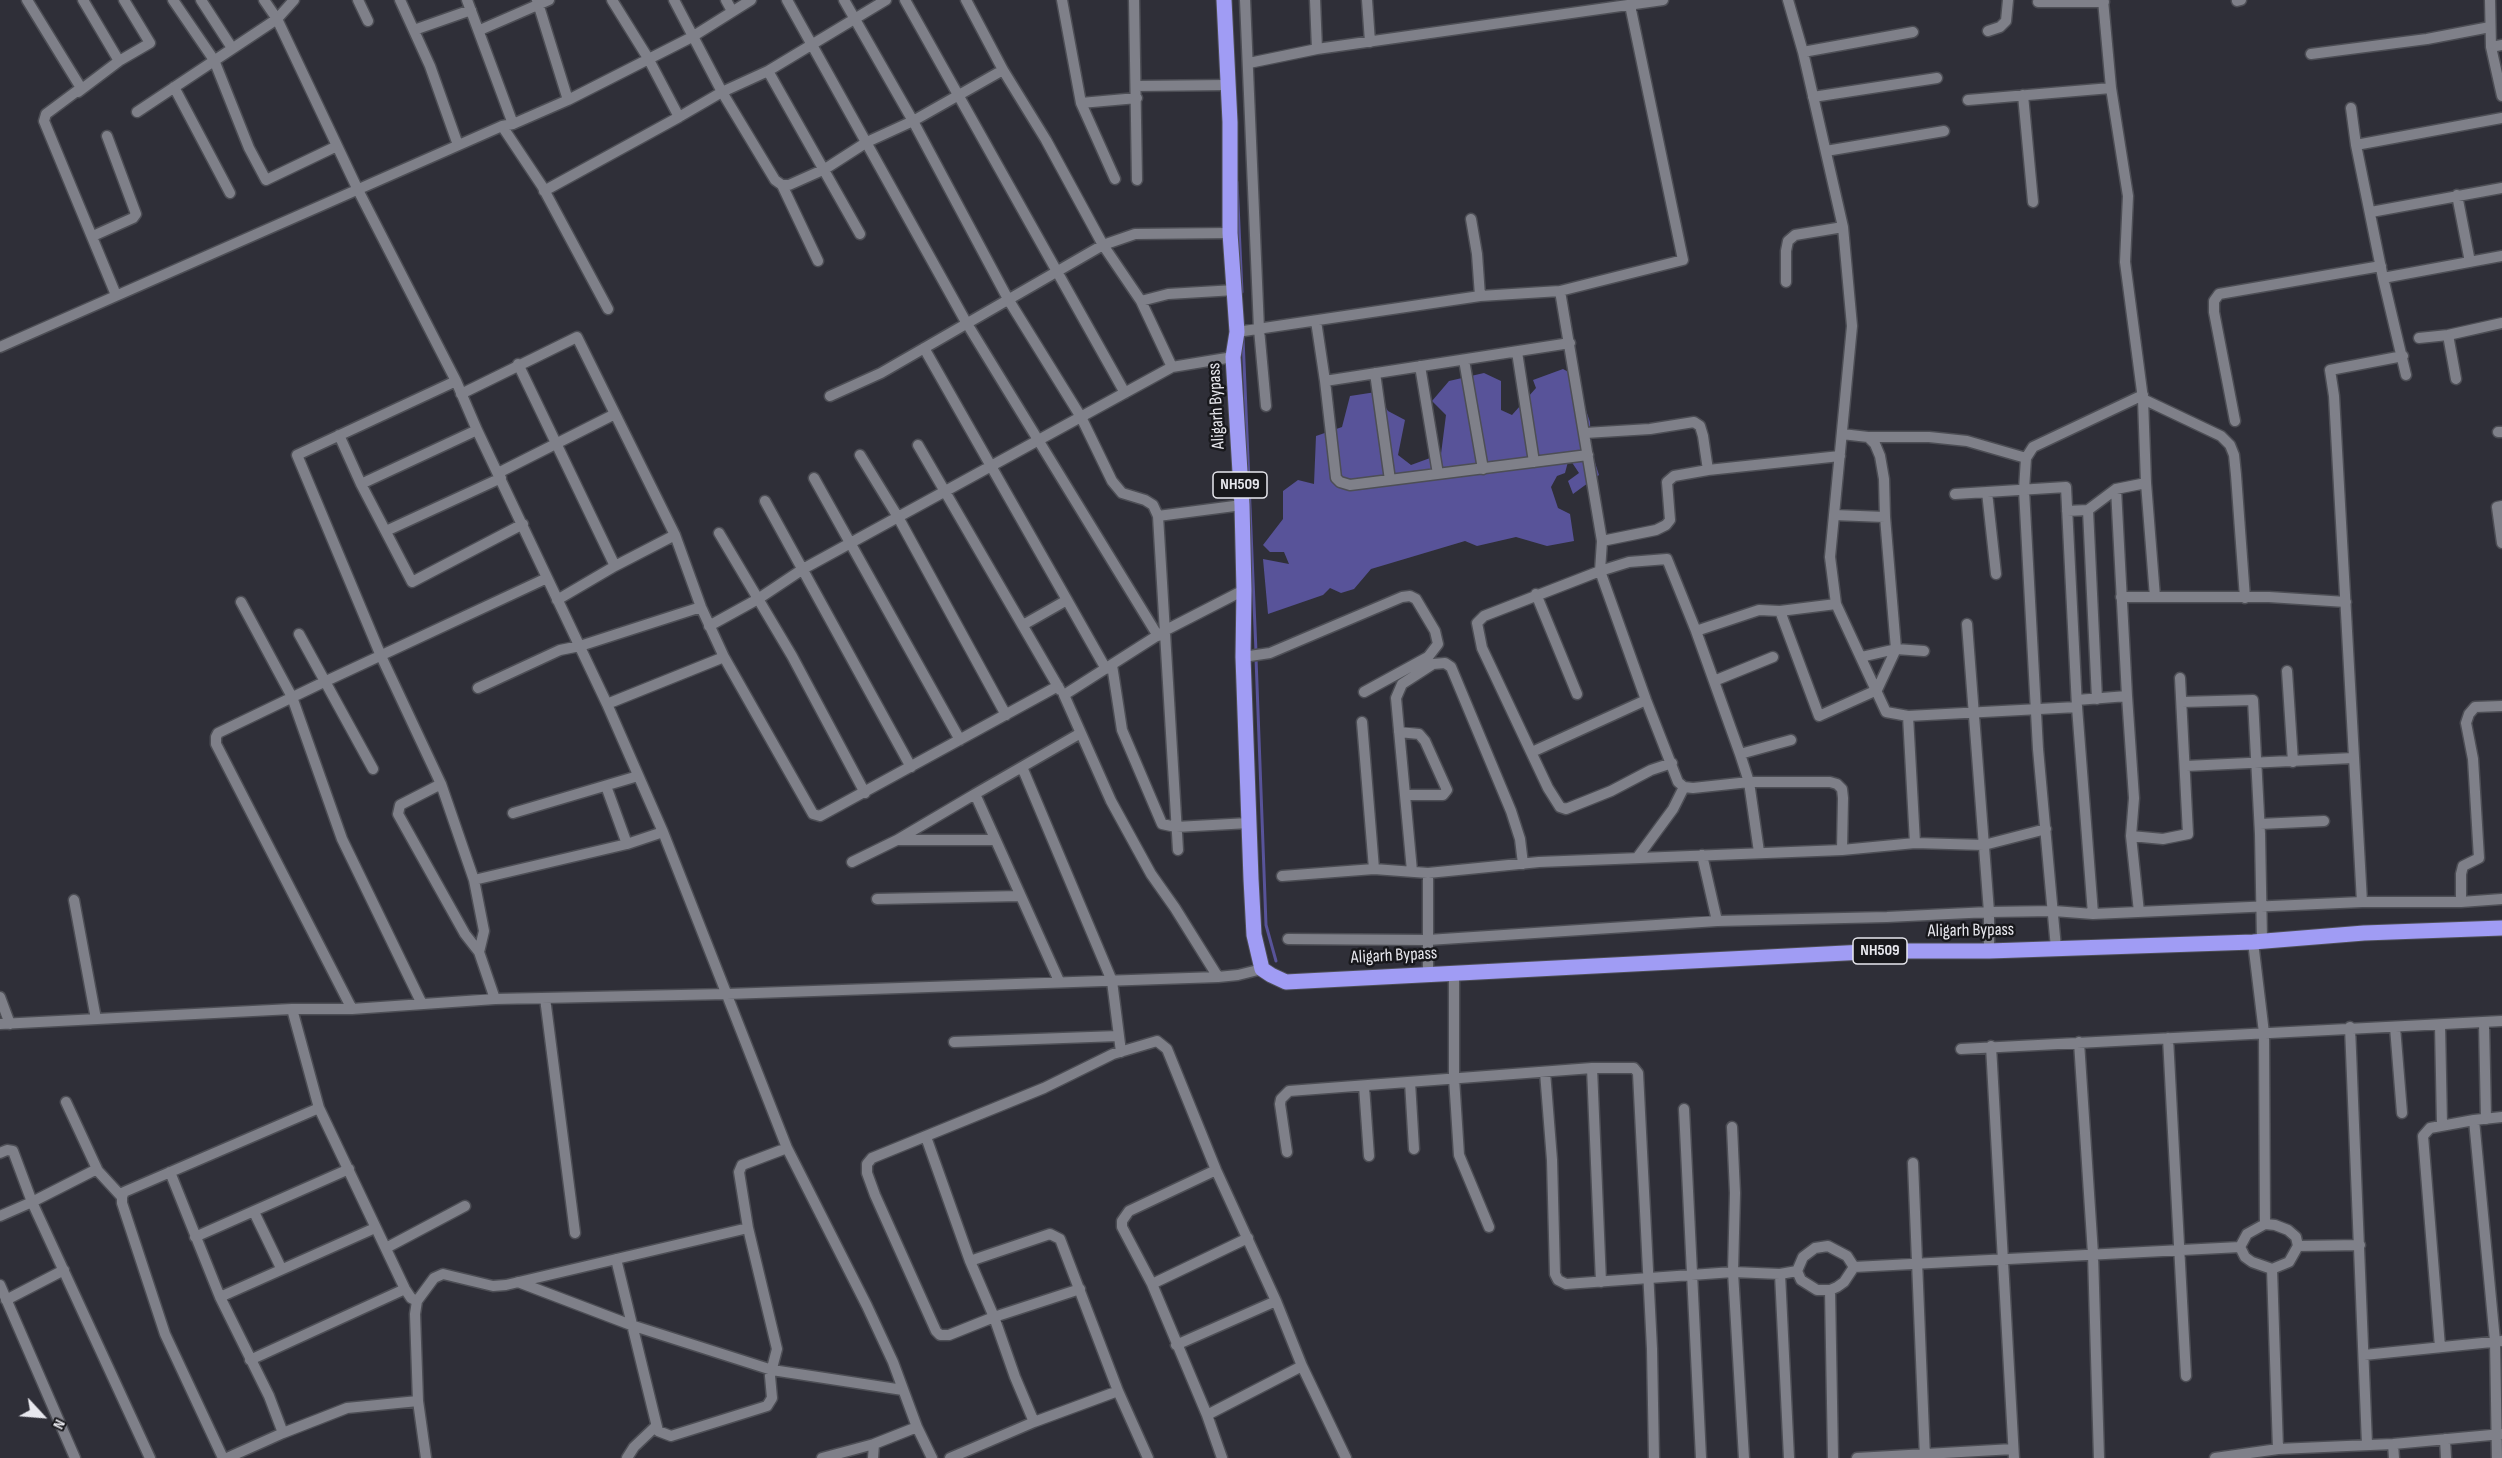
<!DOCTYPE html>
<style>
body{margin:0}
#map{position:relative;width:2502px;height:1458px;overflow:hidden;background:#2f2f38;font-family:"Sofia Sans Condensed",sans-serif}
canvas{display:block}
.north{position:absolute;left:12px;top:1386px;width:60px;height:60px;-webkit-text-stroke:4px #18181c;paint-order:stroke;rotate:116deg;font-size:16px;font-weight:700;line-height:24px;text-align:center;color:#e8e8ee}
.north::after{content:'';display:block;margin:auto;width:21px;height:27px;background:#e8e8ee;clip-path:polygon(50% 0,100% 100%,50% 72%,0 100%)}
</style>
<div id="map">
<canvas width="2502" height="1458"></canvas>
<div class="north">N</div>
</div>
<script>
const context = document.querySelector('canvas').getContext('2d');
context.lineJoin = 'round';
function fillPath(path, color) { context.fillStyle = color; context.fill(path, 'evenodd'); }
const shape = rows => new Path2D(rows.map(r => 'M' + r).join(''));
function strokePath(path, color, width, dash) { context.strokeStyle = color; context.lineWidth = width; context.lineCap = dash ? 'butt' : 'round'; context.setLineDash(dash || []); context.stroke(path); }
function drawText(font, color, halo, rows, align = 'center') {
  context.font = font + ' "Sofia Sans Condensed",sans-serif'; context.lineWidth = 5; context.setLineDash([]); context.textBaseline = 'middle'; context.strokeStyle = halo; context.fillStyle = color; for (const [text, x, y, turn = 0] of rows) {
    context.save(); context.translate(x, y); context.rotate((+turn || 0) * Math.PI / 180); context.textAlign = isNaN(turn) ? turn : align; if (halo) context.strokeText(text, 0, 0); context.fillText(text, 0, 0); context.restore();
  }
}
fillPath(shape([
 [1563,369,1574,375,1590,422,1591,450,1599,475,1573,494,1568,481,1579,473,1569,458,1565,473,1557,476,1551,487,1558,508,1570,514,1574,541,1547,546,1516,537,1477,546,1465,541,1371,569,1354,589,1341,593,1330,588,1323,595,1268,614,1263,559,1289,564,1284,552,1270,552,1263,545,1283,519,1283,491,1298,480,1314,484,1316,436,1342,427,1350,396,1376,392,1388,411,1405,420,1398,455,1411,465,1441,454,1446,415,1432,401,1449,381,1484,373,1501,381,1501,410,1512,415,1536,388,1533,380]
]), '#585399');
strokePath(shape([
 [1237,182,1242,292],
 [1243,338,1256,652],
 [1256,658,1266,925,1276,961]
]), '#585399', 3);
const minor = shape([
 [27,0,81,88,46,114,44,121,116,295],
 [83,0,119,61],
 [173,0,214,60,249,148,266,180,337,146],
 [201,0,232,48],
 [294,0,277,19,358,190,456,381,477,430,607,704,663,832,787,1148,742,1165,739,1172,748,1228,777,1349,770,1376,772,1398,767,1406,671,1436,658,1431,616,1259],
 [358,0,368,21],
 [400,0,430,66,458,145],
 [467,0,513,124],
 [537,0,568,100],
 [674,0,722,92,775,180,782,185,789,185,825,169,867,142,913,121,1003,70],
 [726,0,732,11],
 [787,0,966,322,1158,636],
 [844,0,913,121,1008,299,1081,417,1112,481,1122,493,1145,500,1153,505,1158,516,1178,850],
 [905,0,1125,393],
 [966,0,1003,70,1046,140,1103,245,1141,301,1172,367],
 [1062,0,1081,103,1115,179],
 [1134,0,1137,180],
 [1245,0,1259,329,1266,406],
 [1315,0,1317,49],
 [1367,0,1370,42],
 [1788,0,1803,52,1843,227,1852,326,1830,557,1836,604],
 [2103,0,2111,88,2128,196,2125,262,2143,399,2146,483,2155,597],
 [2490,0,2491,47,2502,45],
 [2237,1,2241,0],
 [2038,2,2104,2],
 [414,30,471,10],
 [480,30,549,0],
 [1988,31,2000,27,2006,21,2008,0],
 [2491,47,2502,96],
 [1803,52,1913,32],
 [2311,54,2427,39,2490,27],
 [1249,63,1317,49,1663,0],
 [768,71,860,234],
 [1136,86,1227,85],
 [174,87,230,193],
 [78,92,119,61,150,43,124,0],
 [2023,95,2033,202],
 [1813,97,1937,78],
 [1968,100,2111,88],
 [1081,103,1137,98],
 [2351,108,2356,145],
 [137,112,277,19,264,0],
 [679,117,722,92,768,71,886,0],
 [502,126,542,186,608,309],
 [1826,151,1944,131],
 [782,185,818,261],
 [544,191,679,117,648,58,612,0],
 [2457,195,2470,262],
 [2371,212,2502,188],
 [1471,219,1477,254,1480,296],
 [93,236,133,218,136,214,107,136],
 [2383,278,2502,256],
 [1786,282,1786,251,1788,241,1795,235,1843,227],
 [1560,291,1602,541,1600,571,1646,700,1678,782,1684,787,1693,788,1749,782,1830,782,1837,784,1842,789,1843,798,1842,850],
 [1141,301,1168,294,1235,290],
 [1316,321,1325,381],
 [1237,332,1480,296,1560,291,1683,260,1630,5],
 [2448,335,2456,379],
 [2419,338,2448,335,2502,323],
 [1570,343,1325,381,1336,478,1340,482,1350,485,1588,455],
 [0,347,502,126,513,124,568,100,692,37,751,0],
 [924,348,1067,600],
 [1517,352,1534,462],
 [1464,360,1483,469],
 [518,364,615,566,557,600],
 [1420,366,1438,474],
 [1375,373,1390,480],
 [2406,375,2383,278,2356,145,2502,118],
 [456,381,297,455,381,656,441,784,474,880,484,931,479,952,495,999],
 [461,394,577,337,675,535,701,607,724,657],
 [830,396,881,373,1103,245,1135,234,1230,233],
 [2143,399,2221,436,2230,445,2234,455,2236,475,2245,598],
 [2235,421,2214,312,2214,301,2219,294,2381,266],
 [2498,432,2502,432],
 [1585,433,1650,429,1694,422,1700,426,1703,436,1708,470],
 [339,435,361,484,412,582,523,524],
 [1868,437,1929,437,1967,441,2026,458],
 [918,445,1060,690],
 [860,455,898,517,1006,715],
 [498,473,615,414],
 [814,478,960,740],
 [361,484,477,430],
 [2116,489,2127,696],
 [1987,492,1996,574],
 [1955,494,2066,487,2077,707,2093,914],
 [765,501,911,767],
 [2502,506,2497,507,2502,543],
 [2088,510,2097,699],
 [2067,511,2088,510,2116,489,2146,483],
 [1834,515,1885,517],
 [1158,516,1242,505],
 [386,531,501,478],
 [719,533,792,656,865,793],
 [1602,541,1656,530,1666,525,1670,520,1667,482,1674,476,1708,470,1840,456],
 [615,566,675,535],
 [1536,594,1577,694],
 [2121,597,2269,597,2346,602],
 [241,602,292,697,342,839,422,1004],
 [1780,611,1819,716,1877,690,1896,649,1885,517,1884,479,1880,456,1875,444,1868,437,1842,434],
 [1967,624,1989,912,1989,951],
 [1023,625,1067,600,1106,669],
 [709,626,758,599,803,569,1172,367,1233,357],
 [1696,631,1759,610,1780,611,1836,604,1886,712,1908,716,1915,843],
 [299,634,373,769],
 [1243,657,1270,653,1402,597,1410,596,1416,599,1435,631,1438,644,1428,657,1364,692],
 [1861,657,1896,649,1924,651],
 [1112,665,1122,730,1162,824,1176,827,1249,823],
 [2287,671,2293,762],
 [1714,681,1773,657],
 [478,688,560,650,580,646,701,607],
 [2077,700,2127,696,2134,798,2131,836,2139,912],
 [2182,702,2253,700,2260,834,2262,940],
 [607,704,724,657,813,814,820,816,1058,686],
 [1908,716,2077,707],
 [1362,722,1374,869],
 [1399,732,1419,734,1425,741,1447,790,1443,795,1405,795],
 [1532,752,1646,700],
 [1740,754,1791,740],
 [1672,763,1651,770,1611,791,1566,809,1560,807,1548,788,1482,648,1477,623,1484,616,1600,571,1629,562,1667,559,1696,631,1740,754,1749,782,1759,852],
 [2186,766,2353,758],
 [1022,767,1112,981,1121,1052],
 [441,784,400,805,398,814,465,934,479,952],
 [606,786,627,844],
 [975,794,1079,734],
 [513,813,638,776],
 [2260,824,2324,821],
 [2131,836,2163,839,2188,834,2180,678],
 [897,840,995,840],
 [1702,855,1717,921],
 [1637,858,1673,809,1684,787],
 [852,862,897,840,975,794,1059,981],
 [1412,871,1396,698,1402,684,1433,664,1445,663,1451,667,1511,811,1520,839,1523,864],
 [1428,873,1428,973],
 [1282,876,1374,869,1428,873,1539,862,1842,850,1915,843,1984,845,2046,829],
 [474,880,627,844,663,832],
 [877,899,1020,896],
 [74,900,96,1019],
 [2362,902,2334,396,2330,370,2403,356],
 [2461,902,2461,874,2463,866,2479,858,2473,759,2466,723,2469,714,2475,707,2502,706],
 [1288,939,1428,940,1717,921,1887,917,1989,912,2054,911,2093,914,2362,902,2461,902,2502,899],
 [2253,942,2264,1033,2265,1224],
 [2056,948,2038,749,2024,490,2026,458,2033,447,2143,395],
 [1454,972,1454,1078,1459,1155,1489,1227],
 [1218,977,1175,908,1151,874,1111,801,1064,695,1166,630,1244,590],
 [0,997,10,1024],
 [545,998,575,1233],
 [292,1009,319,1108,405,1289,411,1298,417,1301],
 [352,1009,216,744,216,737,218,733,324,682,547,578],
 [2484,1022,2486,1119],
 [0,1024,292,1009,352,1009,495,999,727,994,1218,977,1238,975,1262,969],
 [2440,1025,2442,1125],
 [2350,1027,2367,1444],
 [2395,1027,2402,1113],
 [2168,1038,2186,1376],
 [954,1042,1118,1036],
 [2079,1042,2093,1254,2099,1458],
 [1991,1046,2014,1458],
 [1961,1049,2502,1021],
 [1592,1068,1601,1282],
 [1545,1072,1552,1160,1555,1274,1558,1280,1566,1284,1733,1272,1780,1274,1797,1271],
 [1410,1082,1414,1149],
 [1364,1086,1369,1156],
 [66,1102,98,1171,122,1197],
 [1684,1109,1701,1458],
 [1732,1127,1735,1193,1733,1272,1744,1458],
 [926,1137,970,1261,994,1317,1015,1377,1034,1422],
 [787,1148,867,1306,893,1362,917,1427,932,1458],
 [1287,1152,1280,1104,1281,1099,1289,1091,1592,1068,1634,1068,1638,1073,1652,1349,1654,1458],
 [0,1153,7,1150,13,1151,32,1202,97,1169],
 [1913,1163,1925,1458],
 [1216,1170,1129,1211,1122,1221,1122,1227,1152,1284,1207,1415,1222,1458],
 [170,1172,220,1297,269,1396,283,1433],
 [254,1212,281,1268],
 [0,1216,32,1202,150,1458],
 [2265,1224,2275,1225,2288,1230,2296,1237,2298,1246,2289,1262,2272,1269,2252,1262,2245,1257,2240,1247,2247,1234,2265,1224],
 [195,1237,349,1169],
 [1828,1246,1847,1256,1854,1267,1844,1282,1837,1287,1830,1290,1817,1290,1801,1280,1797,1271,1803,1257,1815,1248,1828,1246],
 [2298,1246,2360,1245],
 [386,1248,465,1206],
 [1854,1267,2240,1247],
 [2272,1269,2278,1449],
 [1780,1274,1789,1458],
 [518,1282,631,1325,772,1370,903,1390],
 [1152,1284,1248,1238],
 [0,1285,75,1458],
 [1080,1289,994,1317,949,1335,940,1335,936,1331,875,1195,867,1173,867,1164,872,1158,1044,1088,1113,1054,1157,1041,1167,1049,1216,1170,1276,1301,1302,1366,1346,1458],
 [1830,1290,1833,1458],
 [220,1297,375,1228],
 [6,1300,64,1270],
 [1176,1345,1276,1301],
 [2440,1347,2423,1136,2430,1128,2474,1120],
 [2364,1355,2502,1341],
 [250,1360,405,1289],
 [1118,1391,1148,1458],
 [1207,1415,1302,1366],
 [2445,1439,2446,1458],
 [2393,1444,2394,1458],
 [223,1458,165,1334,122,1203,122,1197,124,1192,319,1108],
 [227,1458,283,1433,347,1408,418,1401],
 [426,1458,418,1401,415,1314,417,1301,434,1278,443,1274,493,1286,506,1285,748,1228],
 [627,1458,634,1447,655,1427],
 [822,1458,874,1444],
 [873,1458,874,1444,917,1427],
 [950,1458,1034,1422,1118,1391,1060,1239,1050,1234,970,1261],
 [1857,1458,2013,1449],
 [2215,1458,2278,1449,2393,1444,2502,1434],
 [2497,1458,2495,1341,2474,1120,2502,1117]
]);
const highway = shape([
 [1224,0,1230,122,1230,233,1237,332,1233,357,1242,505,1244,590,1243,657,1251,879,1254,935,1262,969,1271,975,1286,982,1884,951,1989,951,2253,942,2364,933,2502,928]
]);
strokePath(minor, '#4d4e55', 13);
strokePath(highway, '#4d4e55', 17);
strokePath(minor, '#7f8089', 10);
strokePath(highway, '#a09cf4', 15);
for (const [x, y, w] of [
 [1240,485,54],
 [1880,951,54]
]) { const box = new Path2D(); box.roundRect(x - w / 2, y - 13, w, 26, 4.5); context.fillStyle = '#18181c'; context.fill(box); strokePath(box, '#e8e8ee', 1.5); }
drawText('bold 16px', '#e8e8ee', null, [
 ["NH509",1240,485],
 ["NH509",1880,951]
]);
drawText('18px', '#e8e8ee', '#18181c', [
 ["Aligarh Bypass",1217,406,-93],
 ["Aligarh Bypass",1971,931,-1],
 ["Aligarh Bypass",1394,956,-3]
]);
</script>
